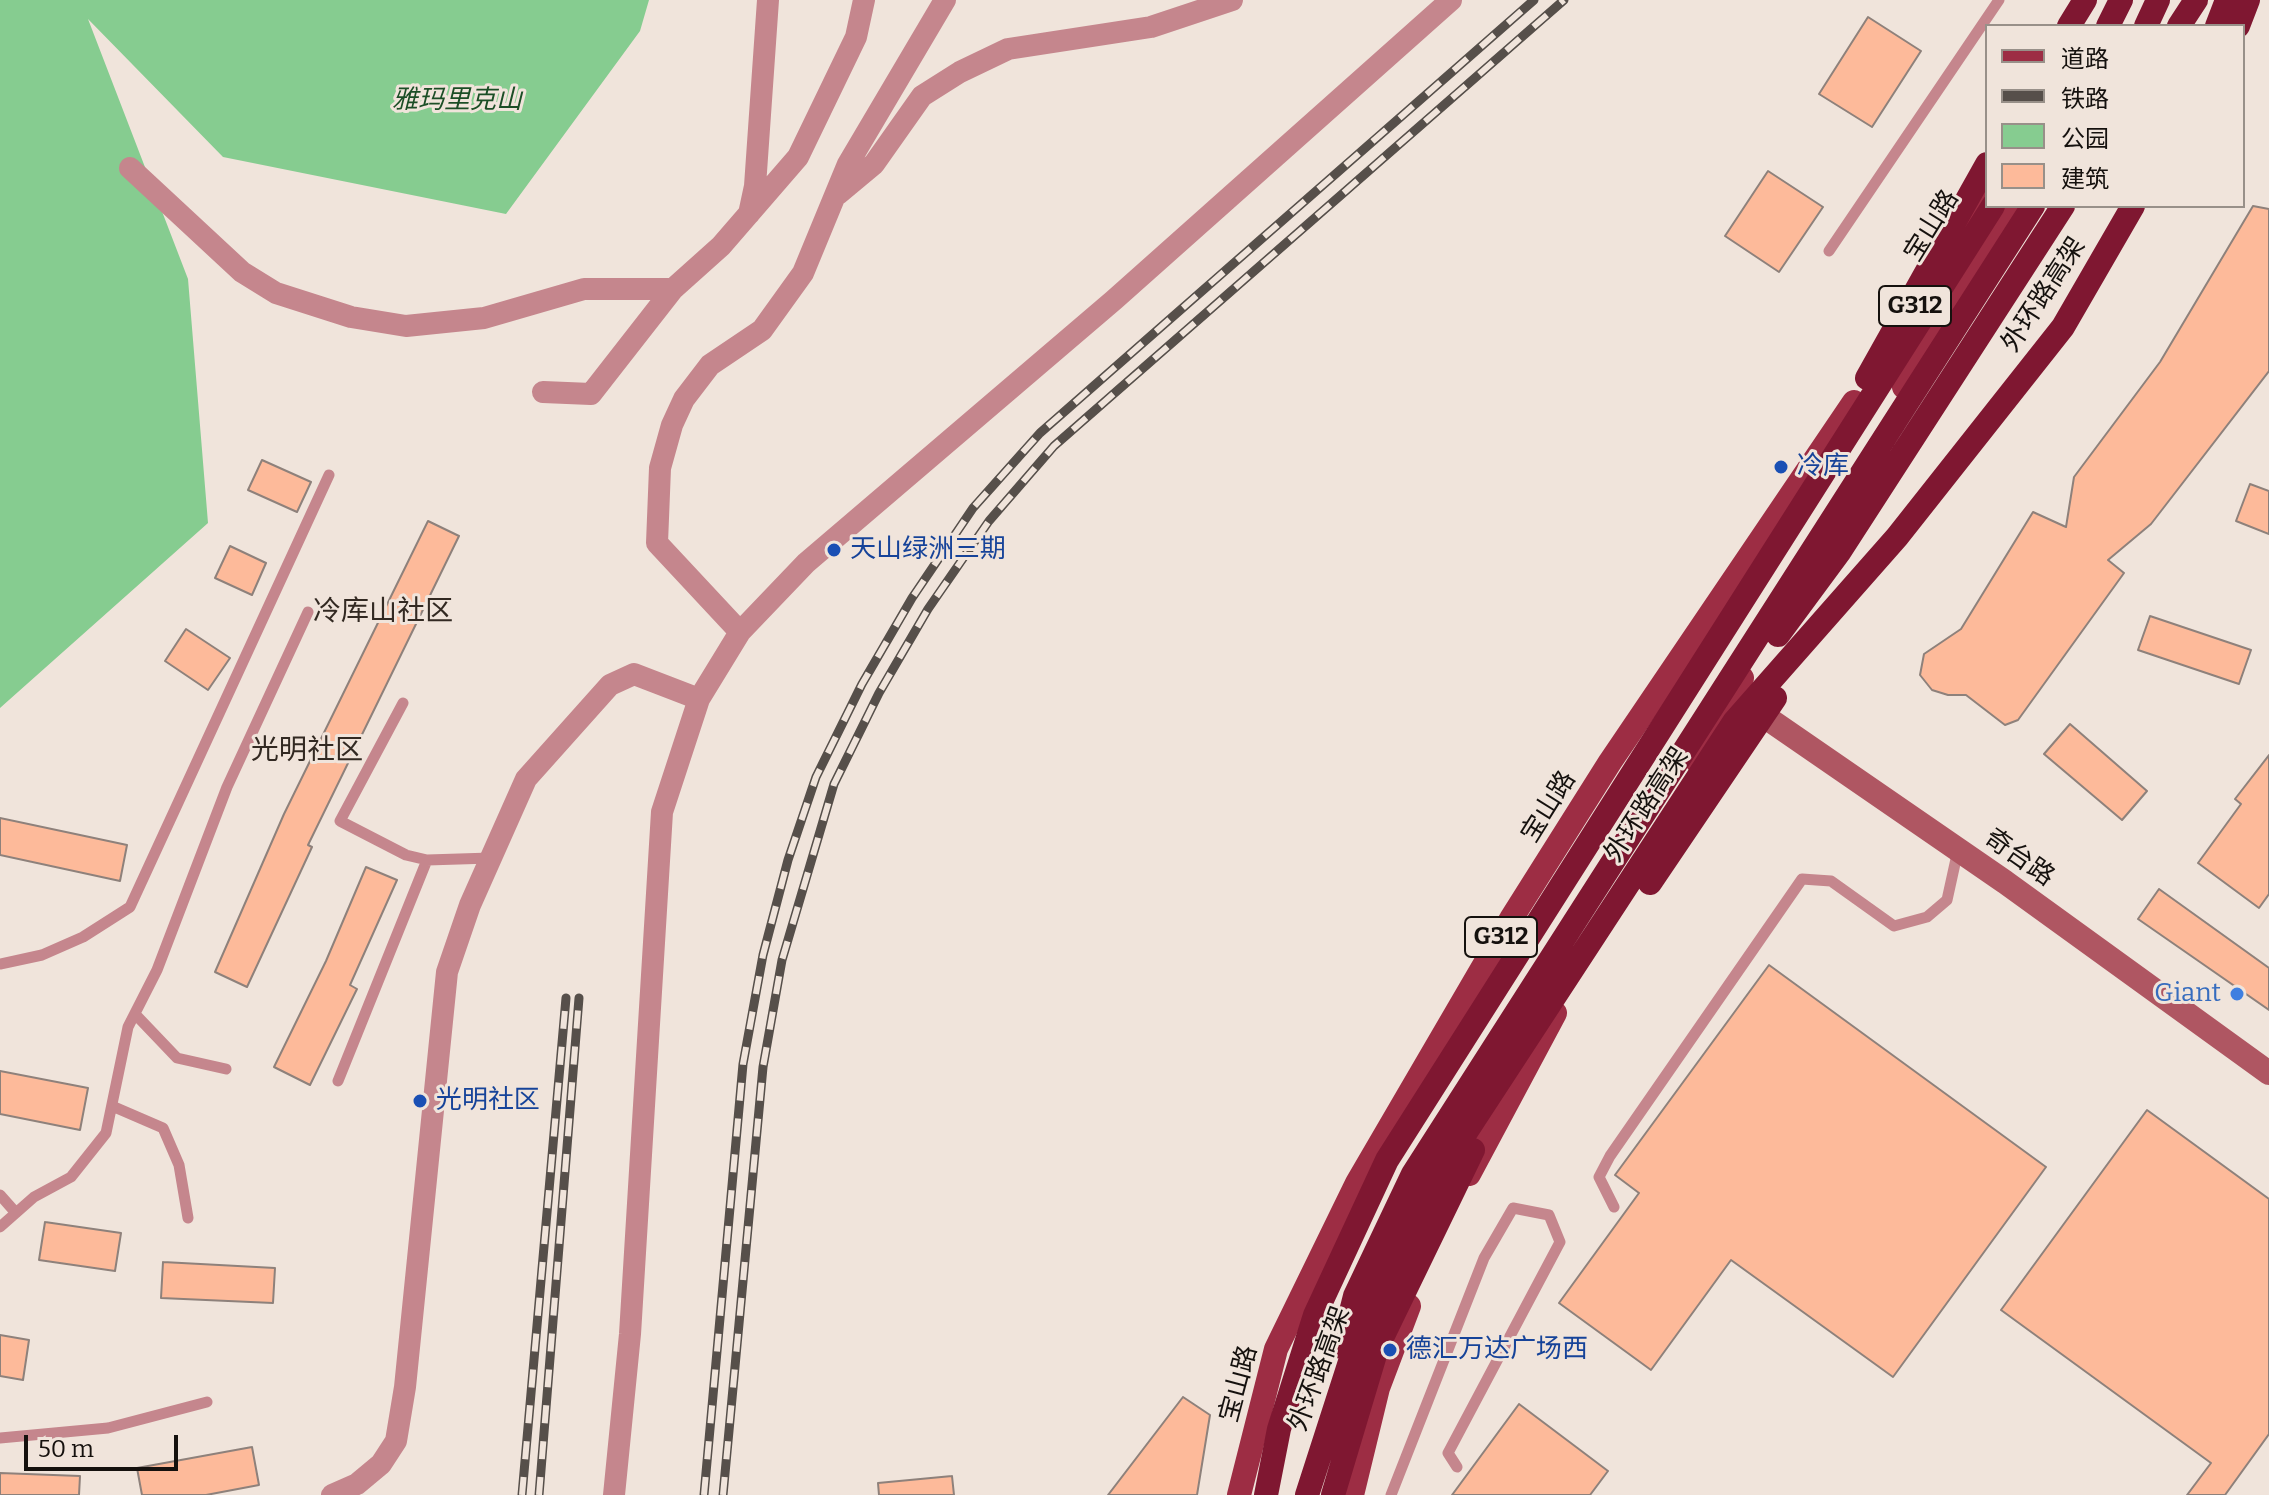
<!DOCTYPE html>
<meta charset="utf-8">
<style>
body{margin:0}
#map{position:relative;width:2269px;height:1495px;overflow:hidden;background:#f0e4db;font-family:Bitter,"Noto Sans SC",serif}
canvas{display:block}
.legend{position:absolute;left:1985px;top:24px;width:260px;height:184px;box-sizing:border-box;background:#f0e4db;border:2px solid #989089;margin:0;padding:10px 14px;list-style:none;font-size:24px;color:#15110e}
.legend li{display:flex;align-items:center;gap:16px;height:40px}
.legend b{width:40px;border:2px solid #989089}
.scale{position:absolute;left:24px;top:1435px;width:154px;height:36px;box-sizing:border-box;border:4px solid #15110e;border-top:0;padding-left:10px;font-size:24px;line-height:28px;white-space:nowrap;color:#15110e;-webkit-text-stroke:6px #f0e4db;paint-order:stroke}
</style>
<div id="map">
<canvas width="2269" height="1495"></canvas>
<ul class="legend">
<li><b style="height:10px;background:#9d2d44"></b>道路</li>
<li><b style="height:10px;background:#564f4a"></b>铁路</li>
<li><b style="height:22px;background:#86cc90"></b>公园</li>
<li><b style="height:22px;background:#fdba9a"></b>建筑</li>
</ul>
<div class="scale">50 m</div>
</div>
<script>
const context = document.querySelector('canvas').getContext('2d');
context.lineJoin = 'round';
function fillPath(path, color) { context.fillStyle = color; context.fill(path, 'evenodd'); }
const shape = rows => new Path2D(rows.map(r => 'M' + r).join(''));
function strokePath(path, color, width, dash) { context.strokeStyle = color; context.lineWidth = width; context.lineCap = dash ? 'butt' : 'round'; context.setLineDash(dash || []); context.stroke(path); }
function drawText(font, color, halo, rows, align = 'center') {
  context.font = font + ' Bitter,"Noto Sans SC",serif'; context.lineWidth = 6; context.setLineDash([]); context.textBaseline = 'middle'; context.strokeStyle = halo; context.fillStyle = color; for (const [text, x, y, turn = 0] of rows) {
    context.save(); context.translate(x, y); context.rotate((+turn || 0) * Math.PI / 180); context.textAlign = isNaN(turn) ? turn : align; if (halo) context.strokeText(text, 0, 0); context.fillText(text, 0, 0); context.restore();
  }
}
fillPath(shape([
 [0,0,649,0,640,31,506,214,223,157,88,19,188,279,208,523,0,708]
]), '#86cc90');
const building = shape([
 [1868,17,1921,51,1872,127,1819,94,1868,17],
 [1768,171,1823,207,1779,272,1725,236,1768,171],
 [2253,206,2269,209,2269,371,2151,524,2108,560,2124,573,2018,720,2005,725,1966,695,1948,695,1932,690,1920,675,1924,654,1961,629,2033,512,2066,527,2074,477,2160,362,2253,206],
 [262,460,311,482,297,512,248,490,262,460],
 [2250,484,2269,491,2269,534,2236,521,2250,484],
 [428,521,459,536,308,845,312,847,247,987,215,972,284,814,428,521],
 [230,546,266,563,252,595,215,578,230,546],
 [2150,616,2251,650,2239,684,2138,650,2150,616],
 [186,629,230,658,208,690,165,661,186,629],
 [2070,724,2147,791,2122,820,2044,754,2070,724],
 [2269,755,2269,894,2259,908,2198,863,2241,804,2235,799,2269,755],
 [0,818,127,845,120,881,0,855,0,818],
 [366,867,397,880,350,985,357,989,310,1085,274,1067,326,961,366,867],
 [2159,889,2269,968,2269,1010,2138,919,2159,889],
 [1769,965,2046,1167,1893,1377,1731,1260,1651,1370,1559,1303,1639,1193,1615,1175,1769,965],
 [0,1071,88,1088,80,1130,0,1114,0,1071],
 [2147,1110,2269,1199,2269,1434,2225,1495,2187,1495,2211,1463,2001,1310,2147,1110],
 [45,1222,121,1233,115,1271,39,1260,45,1222],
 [163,1262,275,1268,273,1303,161,1298,163,1262],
 [0,1335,29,1340,23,1380,0,1376,0,1335],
 [1183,1397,1210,1415,1197,1495,1108,1495,1183,1397],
 [1519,1404,1608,1471,1590,1495,1452,1495,1519,1404],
 [252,1447,259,1485,206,1495,142,1495,137,1468,252,1447],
 [0,1473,80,1476,79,1495,0,1495,0,1473],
 [952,1476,954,1495,879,1495,878,1483,952,1476]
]);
fillPath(building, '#fdba9a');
strokePath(building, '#8e817b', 2);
strokePath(shape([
 [1829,251,1999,0],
 [403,703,340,821,406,855,427,860,491,858],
 [0,964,42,955,83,937,130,907,329,475],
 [135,1014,177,1058,226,1069],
 [338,1081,427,860],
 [112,1106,163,1128,179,1165,188,1218],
 [0,1195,16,1213],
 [1614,1207,1599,1177,1610,1156,1802,879,1831,881,1894,926,1927,917,1947,900,1958,850],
 [0,1227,34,1197,71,1177,106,1133,128,1027,157,970,227,787,308,612],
 [0,1438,108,1428,207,1402],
 [1391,1495,1484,1258,1513,1208,1549,1215,1560,1242,1448,1453,1457,1467]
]), '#c5868d', 11);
strokePath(shape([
 [130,168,242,272,276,293,351,317,406,326,484,318,584,289,673,289],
 [838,194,874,164,922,96,960,72,1008,49,1151,27,1232,0],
 [749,214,755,186,768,0],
 [543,392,591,394,673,289,721,246,798,157,856,37,864,0],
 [740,632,657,543,660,468,672,425,684,399,710,365,762,330,803,273,848,164,945,0],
 [332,1495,357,1484,381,1464,396,1441,405,1387,447,972,470,905,526,779,610,685,634,674,699,699],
 [614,1495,630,1334,662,812,699,699,740,632,806,563,1114,300,1451,0]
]), '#c5868d', 22);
strokePath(shape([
 [1748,705,2005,882,2269,1073]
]), '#af5662', 24);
strokePath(shape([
 [1957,239,1987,191],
 [1904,387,2014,206],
 [1697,761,1742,678],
 [1469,1174,1555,1013],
 [1239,1495,1276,1349,1357,1183,1511,919,1610,762,1854,402],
 [1352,1495,1378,1388,1409,1306]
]), '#9d2d44', 24);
strokePath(shape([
 [2069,26,2085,0],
 [2108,26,2121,0],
 [2146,26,2158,0],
 [2179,26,2196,0],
 [2217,26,2227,0],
 [2238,26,2248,0],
 [1867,378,1987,164],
 [1778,635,1840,551,2063,206],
 [1650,883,1775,698],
 [1342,1347,1355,1296,1413,1174,2033,206],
 [1266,1495,1279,1429,1315,1315,1387,1160,1993,206],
 [1307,1495,1357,1340,1438,1175,1734,722,1897,537,2063,327,2133,206],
 [1333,1495,1377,1348,1473,1150]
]), '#7f1731', 24);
const rail = shape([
 [522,1495,566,998],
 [539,1495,579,998],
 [704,1495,743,1064,763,955,788,860,816,777,862,684,912,598,973,508,1040,433,1534,0],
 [723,1495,763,1067,782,960,834,784,879,693,928,609,989,521,1054,446,1564,0]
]);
strokePath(rail, '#564f4a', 9);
strokePath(rail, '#f0e4db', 6, [18]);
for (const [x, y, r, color] of [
 [1781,467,8,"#1a4fb4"],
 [834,550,8,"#1a4fb4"],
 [2237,994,8,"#3f7fe0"],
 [420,1101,8,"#1a4fb4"],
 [1390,1350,8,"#1a4fb4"]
]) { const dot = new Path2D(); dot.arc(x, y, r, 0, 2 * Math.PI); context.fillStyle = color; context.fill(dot); strokePath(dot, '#f0e4db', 3); }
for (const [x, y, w] of [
 [1915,306,72],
 [1501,937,72]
]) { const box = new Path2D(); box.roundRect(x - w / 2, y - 20, w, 40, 6); context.fillStyle = '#f0e4db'; context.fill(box); strokePath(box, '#15110e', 2); }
drawText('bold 24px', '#15110e', null, [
 ["G312",1915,306],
 ["G312",1501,937]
]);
drawText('italic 26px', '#1b4e26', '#f0e4db', [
 ["雅玛里克山",457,101]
]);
drawText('26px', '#15110e', '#f0e4db', [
 ["宝山路",1932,226,-58],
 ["外环路高架",2044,295,-57],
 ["外环路高架",1647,805,-57],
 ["宝山路",1549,807,-58],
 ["奇台路",2019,858,35],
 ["外环路高架",1320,1369,-70],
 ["宝山路",1239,1384,-75]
]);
drawText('26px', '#164399', '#f0e4db', [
 ["冷库",1797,467],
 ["天山绿洲三期",850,550],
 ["光明社区",436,1101],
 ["德汇万达广场西",1406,1350]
], 'left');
drawText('26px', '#366cbe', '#f0e4db', [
 ["Giant",2221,994]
], 'right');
drawText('28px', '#322922', '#f0e4db', [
 ["冷库山社区",383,612],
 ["光明社区",307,751]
]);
</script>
